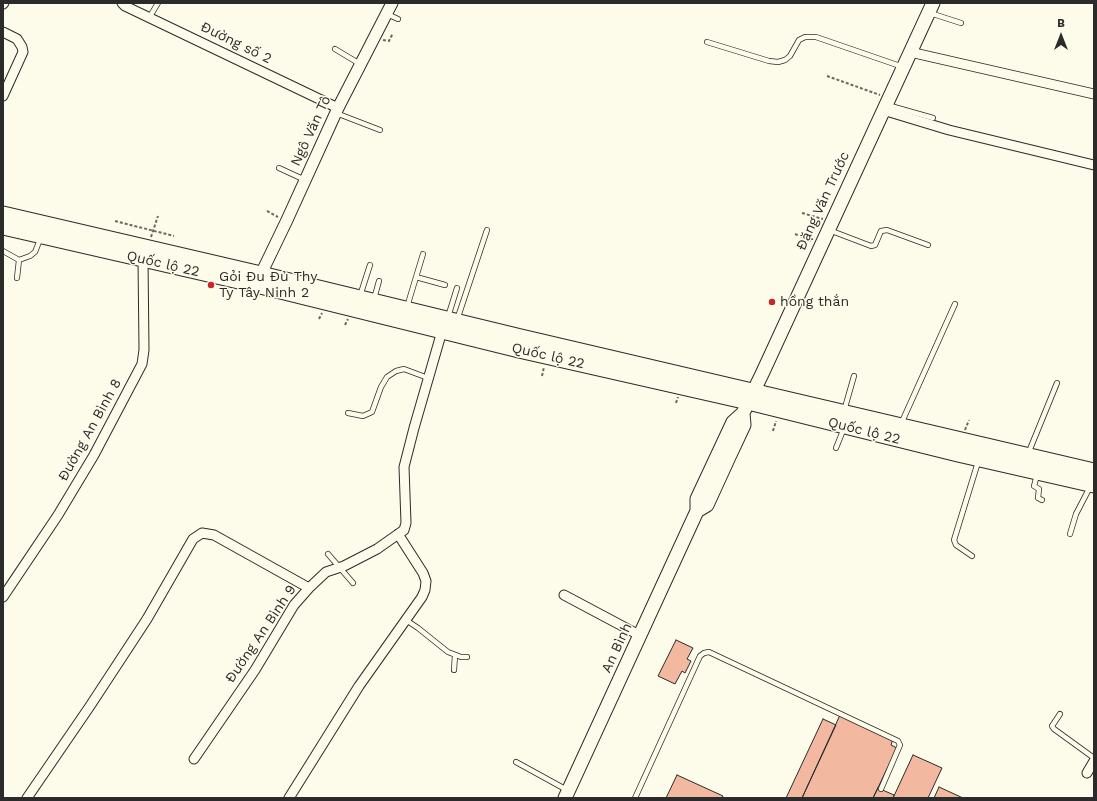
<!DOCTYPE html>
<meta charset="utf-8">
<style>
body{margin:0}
#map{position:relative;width:1097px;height:801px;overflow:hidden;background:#fdfbea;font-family:"Work Sans",sans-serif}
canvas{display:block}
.frame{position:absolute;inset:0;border:4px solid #2b2b2b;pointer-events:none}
.north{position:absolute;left:1041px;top:16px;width:40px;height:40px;-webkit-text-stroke:3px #fdfbea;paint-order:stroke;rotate:0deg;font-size:11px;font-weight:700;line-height:16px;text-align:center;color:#2b2b2b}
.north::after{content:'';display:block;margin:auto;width:14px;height:18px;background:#2b2b2b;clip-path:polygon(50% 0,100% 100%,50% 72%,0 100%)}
</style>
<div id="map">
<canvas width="1097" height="801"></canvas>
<div class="frame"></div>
<div class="north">B</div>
</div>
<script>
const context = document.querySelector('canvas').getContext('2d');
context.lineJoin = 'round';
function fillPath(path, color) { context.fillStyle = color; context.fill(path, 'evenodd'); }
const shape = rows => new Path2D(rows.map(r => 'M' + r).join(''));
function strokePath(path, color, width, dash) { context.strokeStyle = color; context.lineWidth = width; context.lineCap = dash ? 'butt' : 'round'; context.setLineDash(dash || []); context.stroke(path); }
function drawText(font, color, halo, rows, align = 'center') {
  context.font = font + ' "Work Sans",sans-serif'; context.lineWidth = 3; context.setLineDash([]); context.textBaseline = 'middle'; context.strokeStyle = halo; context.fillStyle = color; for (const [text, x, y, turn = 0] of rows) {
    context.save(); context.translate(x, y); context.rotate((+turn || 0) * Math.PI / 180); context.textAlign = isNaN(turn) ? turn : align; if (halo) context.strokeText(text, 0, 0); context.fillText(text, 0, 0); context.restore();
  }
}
const building = shape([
 [676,640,693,648,687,659,691,661,685,673,682,671,675,684,658,676,676,640],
 [840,715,893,739,891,745,897,748,873,798,802,798,840,715],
 [823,719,836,725,802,798,786,798,823,719],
 [913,755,942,768,928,798,893,798,913,755],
 [677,775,723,796,722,798,666,798,677,775],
 [939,787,963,798,934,798,939,787],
 [878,788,894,795,893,798,873,798,878,788]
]);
fillPath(building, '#f2b8a0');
strokePath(building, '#2b2b2b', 1);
const service = shape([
 [930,13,961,23],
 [387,14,398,19],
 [149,18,158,3],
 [707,42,769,61,778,62,785,60,790,56,799,40,805,37,816,37,903,67],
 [335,49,360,64],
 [887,105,933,118],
 [336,113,380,130],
 [279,168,305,180],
 [829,230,871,246,875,245,881,231,887,230,928,245],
 [3,251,19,260,30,256,35,252,41,237],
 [416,277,445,285],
 [17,278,19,260],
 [360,296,370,265],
 [374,299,379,281],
 [407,307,423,254],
 [448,317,457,288],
 [457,320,487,230],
 [844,411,854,376],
 [348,413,363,416,372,412,381,387,387,377,396,371,404,369,428,378],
 [901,424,955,304],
 [836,448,844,428],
 [1028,454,1057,383],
 [1037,475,1034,486,1039,489,1038,498,1042,500],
 [1070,534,1076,514,1090,487],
 [328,554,353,583],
 [972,556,956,545,954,540,978,462],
 [406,620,418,628,448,652,461,657,467,657],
 [454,670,455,655],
 [1060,714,1052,726,1054,729,1094,758],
 [516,762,567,790],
 [635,798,700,656,704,653,709,652,898,741,900,745,881,789]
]);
const minor = shape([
 [122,3,125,6,338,108],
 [3,4,4,3],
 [3,32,17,39,22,47,23,52,3,96],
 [910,52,1094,94],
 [883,110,949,130,1094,165],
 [564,595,641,636],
 [3,597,58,515,94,455,142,364,144,350,143,259],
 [194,759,255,670,294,605,309,588,326,572,344,566,377,549,404,530,406,523,404,467,414,428,442,331],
 [1087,773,1094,761],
 [27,798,90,706,147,619,193,539,202,533,214,535,309,588],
 [289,798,359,686,422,597,425,590,426,581,423,573,398,534]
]);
const tertiary = shape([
 [261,274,287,220,338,108,392,3]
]);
const secondary = shape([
 [697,511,707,505,729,457,744,425,743,413],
 [565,798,697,511,697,499,733,422,743,413,762,374,933,3]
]);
const trunk = shape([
 [3,214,261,274,521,337,1094,471],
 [3,227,256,285,519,350,748,402,958,454,1094,485]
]);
strokePath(service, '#2b2b2b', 6);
strokePath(minor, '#2b2b2b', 11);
strokePath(tertiary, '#2b2b2b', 13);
strokePath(secondary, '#2b2b2b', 15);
strokePath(trunk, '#2b2b2b', 17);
strokePath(shape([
 [383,40,389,41,393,33],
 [827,76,880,95],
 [267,211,278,217],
 [802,213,823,219],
 [115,221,174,236],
 [795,234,812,241],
 [151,237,158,216],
 [319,319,322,313],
 [345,325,348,319],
 [542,376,544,367],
 [676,403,678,397],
 [965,430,969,420],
 [773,431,776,421]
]), '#6a6964', 2, [3, 2]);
strokePath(service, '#fdfbea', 4.5);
strokePath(minor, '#fdfbea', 9);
strokePath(tertiary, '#fdfbea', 11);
strokePath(secondary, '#fdfbea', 13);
strokePath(trunk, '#fdfbea', 15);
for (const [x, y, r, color] of [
 [211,285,4,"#c62828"],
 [772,302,4,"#c62828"]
]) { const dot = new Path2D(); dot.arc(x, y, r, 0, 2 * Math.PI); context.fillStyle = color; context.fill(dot); strokePath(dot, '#fdfbea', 1.5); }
drawText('14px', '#2b2b2b', '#fdfbea', [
 ["Đường số 2",236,43,26],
 ["Ngô Văn Tô",311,131,-65],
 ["Đặng Văn Trước",823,201,-65],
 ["Quốc lộ 22",163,264,13],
 ["Quốc lộ 22",548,356,13],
 ["Đường An Bình 8",90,430,-61],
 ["Quốc lộ 22",864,431,14],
 ["Đường An Bình 9",261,634,-56],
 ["An Bình",617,648,-65]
]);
drawText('14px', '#2b2b2b', '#fdfbea', [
 ["Gỏi Đu Đủ Thy",219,277],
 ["Ty Tây Ninh 2",219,293],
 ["hồng thắn",780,302]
], 'left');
</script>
